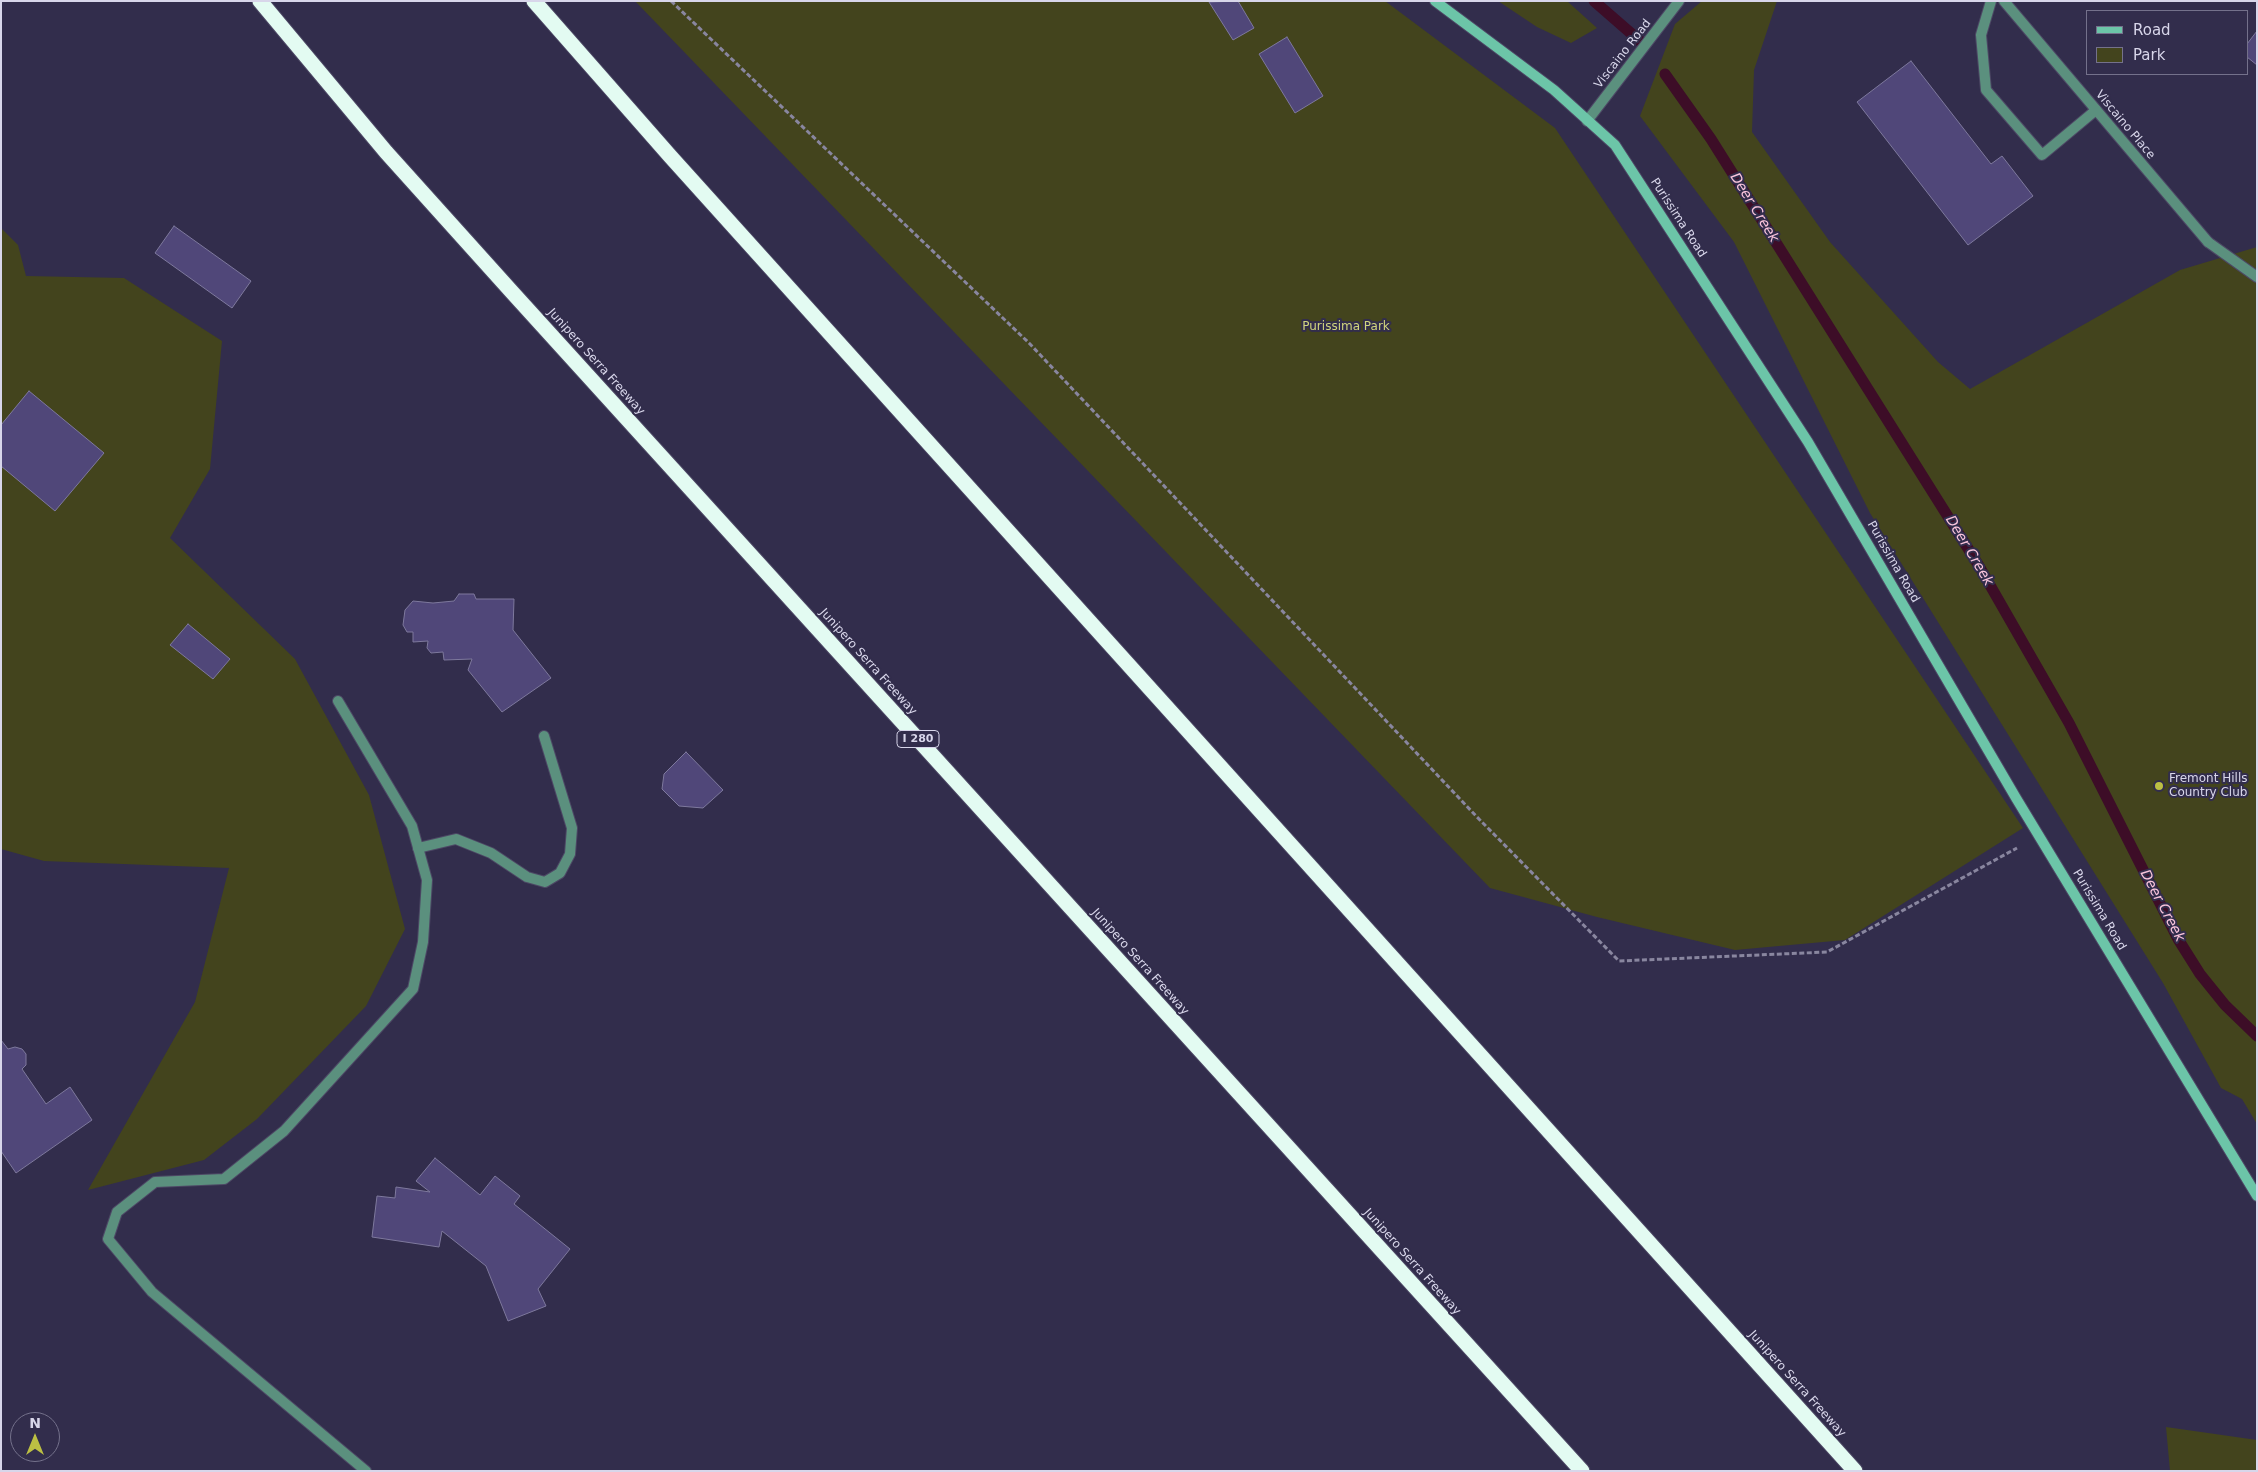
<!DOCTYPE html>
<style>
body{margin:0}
#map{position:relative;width:2258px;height:1472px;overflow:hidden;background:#322d4c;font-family:"DejaVu Sans",sans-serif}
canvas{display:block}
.frame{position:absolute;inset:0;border:2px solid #d8d6ea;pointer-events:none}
.legend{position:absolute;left:2086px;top:10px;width:162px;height:65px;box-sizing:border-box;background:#322d4c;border:1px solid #74718b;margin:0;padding:6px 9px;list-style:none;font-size:15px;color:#d8d6ea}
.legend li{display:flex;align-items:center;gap:10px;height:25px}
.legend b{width:25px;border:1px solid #74718b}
.north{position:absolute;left:10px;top:1412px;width:50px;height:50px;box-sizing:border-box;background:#322d4c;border:1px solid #74718b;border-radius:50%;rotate:0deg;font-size:14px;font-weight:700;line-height:20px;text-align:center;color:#d8d6ea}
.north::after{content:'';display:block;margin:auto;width:18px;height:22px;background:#bcbf43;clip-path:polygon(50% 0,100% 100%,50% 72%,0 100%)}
</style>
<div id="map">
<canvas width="2258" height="1472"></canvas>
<div class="frame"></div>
<ul class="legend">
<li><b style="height:6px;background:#6cc5a8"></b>Road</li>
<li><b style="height:14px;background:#43441d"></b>Park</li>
</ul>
<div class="north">N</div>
</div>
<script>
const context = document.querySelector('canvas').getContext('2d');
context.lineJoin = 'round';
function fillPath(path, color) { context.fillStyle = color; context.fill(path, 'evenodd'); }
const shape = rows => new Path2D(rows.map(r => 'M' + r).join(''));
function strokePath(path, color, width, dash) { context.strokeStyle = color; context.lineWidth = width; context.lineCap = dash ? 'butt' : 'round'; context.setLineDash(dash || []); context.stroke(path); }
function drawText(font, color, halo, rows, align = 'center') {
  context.font = font + ' "DejaVu Sans",sans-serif'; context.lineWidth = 4; context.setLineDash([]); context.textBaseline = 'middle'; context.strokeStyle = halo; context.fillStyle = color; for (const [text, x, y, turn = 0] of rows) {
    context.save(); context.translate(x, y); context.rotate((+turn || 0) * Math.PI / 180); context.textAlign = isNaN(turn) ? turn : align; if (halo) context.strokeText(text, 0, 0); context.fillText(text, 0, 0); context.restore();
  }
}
fillPath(shape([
 [635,1,1385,1,1555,128,2023,828,1845,940,1735,950,1597,917,1490,888],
 [1498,1,1567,1,1597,28,1571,43,1537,27],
 [1702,1,1777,1,1754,70,1752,132,1830,242,1938,362,1970,389,2180,270,2257,247,2257,1124,2242,1099,2221,1088,2163,983,1870,513,1734,242,1640,116,1675,24],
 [1,228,18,245,26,276,124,278,222,341,210,469,170,538,295,659,369,795,405,929,366,1006,257,1119,204,1160,88,1190,195,1002,229,868,44,861,1,849],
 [2166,1427,2257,1440,2257,1471,2170,1471]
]), '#43441d');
strokePath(shape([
 [1594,1,1641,42],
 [1665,74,1711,139,1979,566,2069,723,2178,939,2200,974,2225,1005,2257,1036]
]), '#3d0d27', 11);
const building = shape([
 [1238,1,1254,28,1233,40,1209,2,1238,1],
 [2257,31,2257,65,2247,57,2247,44,2257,31],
 [1287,37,1323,96,1295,113,1259,54,1287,37],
 [1911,61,1991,164,2002,156,2033,196,1968,245,1857,102,1911,61],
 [174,226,251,281,232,308,155,253,174,226],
 [29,391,104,453,55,511,1,466,1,425,29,391],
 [459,594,474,594,476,599,514,599,513,630,551,678,502,712,468,670,472,659,444,660,443,652,431,653,427,648,428,641,413,642,413,632,407,632,403,625,405,610,413,601,433,603,454,601,459,594],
 [188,624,230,659,213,679,170,645,188,624],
 [686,752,723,790,703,808,679,806,662,789,664,774,686,752],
 [1,1040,8,1049,15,1047,22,1049,26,1054,26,1065,22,1069,46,1104,70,1087,92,1120,16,1173,1,1151,1,1040],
 [435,1158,480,1195,495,1176,520,1196,514,1204,570,1249,538,1289,546,1306,508,1321,486,1266,442,1231,439,1247,372,1237,377,1196,395,1198,396,1187,430,1192,416,1181,435,1158]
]);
fillPath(building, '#504779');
strokePath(building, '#7e799d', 1);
const lane = shape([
 [1991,1,1981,35,1986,90,2042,155,2096,110],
 [2208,242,2257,277],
 [418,848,456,839,491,853,527,877,545,882,560,873,570,854,572,828,544,736]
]);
const street = shape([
 [2004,1,2208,242],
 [1587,121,1679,1],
 [338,701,412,826,427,880,423,942,413,989,284,1131,224,1179,155,1182,117,1212,108,1239,152,1292,366,1471]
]);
const secondary = shape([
 [1435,1,1554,90,1615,145,1808,442,2016,798,2257,1196]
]);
const highway = shape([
 [260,1,386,152,511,291,1582,1471],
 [534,1,670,156,1855,1471]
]);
strokePath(lane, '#4d4865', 12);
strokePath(street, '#4d4865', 12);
strokePath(secondary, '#4d4865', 12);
strokePath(highway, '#4d4865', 17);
strokePath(shape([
 [671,1,1029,343,1477,817,1619,961,1827,952,2017,848]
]), '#89869f', 3, [5, 2.5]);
strokePath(lane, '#5b907e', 10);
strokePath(street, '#5b907e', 10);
strokePath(secondary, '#6cc5a8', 10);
strokePath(highway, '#e3fbf2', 15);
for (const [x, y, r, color] of [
 [2159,786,5,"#bcbf43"]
]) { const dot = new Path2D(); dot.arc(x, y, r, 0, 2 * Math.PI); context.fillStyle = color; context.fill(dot); strokePath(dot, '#322d4c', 2); }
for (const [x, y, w] of [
 [918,739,42]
]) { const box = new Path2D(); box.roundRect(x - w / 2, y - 8.5, w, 17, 4); context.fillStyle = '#322d4c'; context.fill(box); strokePath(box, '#d8d6ea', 1); }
drawText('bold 11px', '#d8d6ea', null, [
 ["I 280",918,739]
]);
drawText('12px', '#d8d6ea', '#322d4c', [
 ["Viscaino Road",1623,54,-52],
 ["Viscaino Place",2125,125,50],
 ["Purissima Road",1678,218,57],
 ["Junipero Serra Freeway",596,362,48],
 ["Purissima Road",1893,562,60],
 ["Junipero Serra Freeway",868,662,48],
 ["Purissima Road",2099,910,59],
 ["Junipero Serra Freeway",1140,962,48],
 ["Junipero Serra Freeway",1412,1262,48],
 ["Junipero Serra Freeway",1797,1384,48]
]);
drawText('12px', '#d1d57d', '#322d4c', [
 ["Purissima Park",1346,327]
]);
drawText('12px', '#d8d6ea', '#322d4c', [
 ["Fremont Hills",2169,779],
 ["Country Club",2169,793]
], 'left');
drawText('italic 14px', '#fac5dc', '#322d4c', [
 ["Deer Creek",1754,208,58],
 ["Deer Creek",1969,551,59],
 ["Deer Creek",2162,906,62]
]);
</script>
